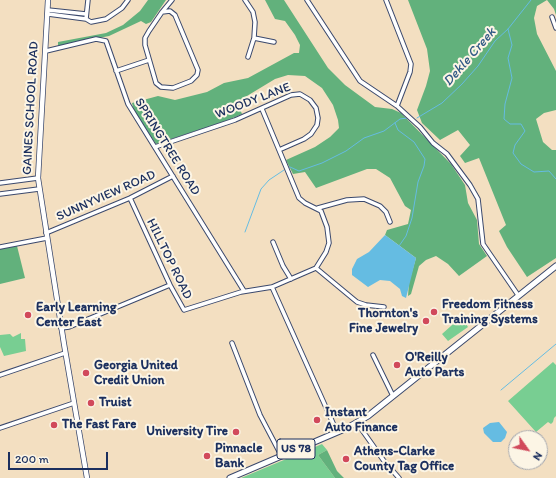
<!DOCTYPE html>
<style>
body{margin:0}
#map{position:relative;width:556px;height:478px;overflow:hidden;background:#f3dfc1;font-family:Itim,sans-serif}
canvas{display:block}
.north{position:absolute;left:508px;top:430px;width:40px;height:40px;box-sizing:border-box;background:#fcf5e5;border:1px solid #a2a6af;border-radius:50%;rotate:123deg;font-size:11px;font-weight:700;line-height:16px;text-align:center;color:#1b2f5e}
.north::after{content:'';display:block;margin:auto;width:14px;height:18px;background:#d1495b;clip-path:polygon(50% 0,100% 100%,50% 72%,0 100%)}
.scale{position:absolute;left:8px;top:452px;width:100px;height:18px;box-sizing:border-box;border:2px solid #1b2f5e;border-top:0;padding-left:5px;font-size:12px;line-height:14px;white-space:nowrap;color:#1b2f5e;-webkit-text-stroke:3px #fcf5e5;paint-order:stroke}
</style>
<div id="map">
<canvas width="556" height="478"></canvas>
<div class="north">N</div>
<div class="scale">200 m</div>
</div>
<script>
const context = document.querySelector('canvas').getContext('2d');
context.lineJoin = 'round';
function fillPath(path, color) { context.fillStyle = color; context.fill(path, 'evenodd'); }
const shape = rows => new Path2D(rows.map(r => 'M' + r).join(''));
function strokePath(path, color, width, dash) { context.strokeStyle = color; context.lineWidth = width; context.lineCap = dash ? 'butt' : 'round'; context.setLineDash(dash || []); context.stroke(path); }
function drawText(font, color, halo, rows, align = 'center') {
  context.font = font + ' Itim,sans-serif'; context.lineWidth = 4; context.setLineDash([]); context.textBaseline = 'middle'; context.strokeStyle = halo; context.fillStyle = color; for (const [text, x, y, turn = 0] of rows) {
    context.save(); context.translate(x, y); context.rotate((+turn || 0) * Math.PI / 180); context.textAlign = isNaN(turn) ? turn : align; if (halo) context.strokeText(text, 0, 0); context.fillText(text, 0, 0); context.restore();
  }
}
fillPath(shape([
 [461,317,468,327,448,341,442,334],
 [21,333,21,339,25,339,26,351,4,356,0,347,0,335,10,334,13,337],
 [553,362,556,365,556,416,554,418,553,422,551,424,548,422,536,432,508,401],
 [322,444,327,450,318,455,335,478,241,478]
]), '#78ce92');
fillPath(shape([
 [148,0,166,0,151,22,146,24,141,21,109,36,58,46,58,42,106,33,123,25,140,11],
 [265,0,284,0,328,68,345,85,375,107,392,109,401,113,451,164,465,185,468,203,477,220,479,244,487,256,459,276,448,264,436,256,426,260,419,266,411,294,408,296,409,282,416,258,385,235,387,230,408,224,411,210,405,206,390,178,376,169,367,169,316,188,305,172,293,174,286,160,315,147,330,137,339,128,338,120,333,105,322,88,305,76,288,75,275,79,237,102,242,114,226,121,156,144,134,111,132,103,158,96,175,100,207,92,224,83,248,78,294,53,299,53,300,45,295,35,285,21,275,19],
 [408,0,556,0,556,15,554,9,547,0,537,6,534,18,537,34,556,71,556,110,544,113,536,119,543,142,552,150,556,150,556,258,527,277,507,247,499,231,506,225,479,158,465,163,460,156,470,145,458,130,440,140,422,123,417,110,426,86,430,71,427,49],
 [17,246,25,278,0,284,0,249],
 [327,450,337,471,344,478,335,478,318,455]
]), '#62b17c');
fillPath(shape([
 [385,235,416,258,406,298,402,296,400,289,390,281,380,280,368,287,352,275,352,269,357,259,369,252],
 [499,422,507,432,505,438,501,442,493,442,484,433,483,428,490,423]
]), '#65bce2');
strokePath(shape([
 [508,29,512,45,508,58,512,78,505,104,504,119,510,124,521,124,525,131,515,145,513,153,521,164,534,172,549,171,556,179],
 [417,118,442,103,462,84,478,66,495,41,508,29,531,0],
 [395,123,398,130,414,142,425,159,424,166,418,182,412,218,406,236,399,246],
 [288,168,290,167,299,171,322,163,346,151,364,138,384,131,400,119,407,118,410,121],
 [245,232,261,189,269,180,284,170],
 [501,390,556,344]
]), '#65bce2', 1);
const minor = shape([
 [88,0,86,19,91,22,106,19,122,8,128,0],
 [245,0,253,12,255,22,254,38,248,57],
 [307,0,360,81,397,106,410,72,411,64,386,0],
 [48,10,86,14],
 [162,12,170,11,175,15,198,70,197,75,191,81,173,88,161,87,156,83,145,45,145,38,149,31,162,12,172,0],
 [48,14,86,19],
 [552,17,556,28],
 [254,38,274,42],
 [46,51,96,39,106,41,128,104,244,291],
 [116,71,149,60],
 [397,106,420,127,433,143,447,154,470,185,478,199,483,244,518,295],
 [155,147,235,120,291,95,300,94,310,100,316,108,318,118,317,125,311,134,304,139,279,150],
 [0,183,38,178],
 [0,194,39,189],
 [130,198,170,285,184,310,241,292,272,287,316,268,326,252,329,243,327,227,321,211,305,203,299,198,262,109],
 [318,208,347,200,364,199,380,206,386,212,390,222],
 [46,233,130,198,173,176],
 [273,242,283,266,291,279],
 [0,247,47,238],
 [316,268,357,302,366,305,384,307],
 [272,287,337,432],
 [61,328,69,327,170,285],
 [232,343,260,415,281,455],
 [373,355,393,396],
 [0,375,65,353],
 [357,423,384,461,399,478],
 [0,428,74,403]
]);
const major = shape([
 [48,0,38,178,64,344,87,478]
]);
const highway = shape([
 [230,478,347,428,368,416,556,266]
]);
strokePath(minor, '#3b496d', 5.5);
strokePath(major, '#3b496d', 6);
strokePath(highway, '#3b496d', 7);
strokePath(minor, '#fff', 3.5);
strokePath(major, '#fff', 4.5);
strokePath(highway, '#fff', 5);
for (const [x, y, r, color] of [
 [434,312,4,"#d1495b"],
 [28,315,4,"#d1495b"],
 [426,321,4,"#d1495b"],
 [397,365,4,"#d1495b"],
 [86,373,4,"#d1495b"],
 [91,403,4,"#d1495b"],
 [317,420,4,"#d1495b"],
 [54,425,4,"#d1495b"],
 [236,432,4,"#d1495b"],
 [207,456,4,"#d1495b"],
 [346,459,4,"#d1495b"]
]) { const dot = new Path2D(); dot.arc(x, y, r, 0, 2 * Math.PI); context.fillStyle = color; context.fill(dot); strokePath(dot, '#fcf5e5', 1.5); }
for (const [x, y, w] of [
 [296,449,38]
]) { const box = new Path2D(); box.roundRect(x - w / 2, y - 10, w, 20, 3); context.fillStyle = '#fcf5e5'; context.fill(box); strokePath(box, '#1b2f5e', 1); }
drawText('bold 12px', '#1b2f5e', null, [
 ["US 78",296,449]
]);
drawText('13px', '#1b2f5e', '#fcf5e5', [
 ["WOODY LANE",253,101,-21],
 ["GAINES SCHOOL ROAD",31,108,-87],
 ["SPRINGTREE ROAD",167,147,58],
 ["SUNNYVIEW ROAD",106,196,-24],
 ["HILLTOP ROAD",169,259,64]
]);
drawText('bold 13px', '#1b2f5e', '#fcf5e5', [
 ["Freedom Fitness",442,305],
 ["Training Systems",442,320],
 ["Early Learning",36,308],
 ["Center East",36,323],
 ["Thornton's",418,314,"right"],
 ["Fine Jewelry",418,329,"right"],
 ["O'Reilly",405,358],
 ["Auto Parts",405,373],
 ["Georgia United",94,366],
 ["Credit Union",94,381],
 ["Truist",99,403],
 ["Instant",325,413],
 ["Auto Finance",325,428],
 ["The Fast Fare",62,425],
 ["University Tire",228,432,"right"],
 ["Pinnacle",215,449],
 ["Bank",215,464],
 ["Athens-Clarke",354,452],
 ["County Tag Office",354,467]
], 'left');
drawText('italic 14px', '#315986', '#fcf5e5', [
 ["Dekle Creek",470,57,-49]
]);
</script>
